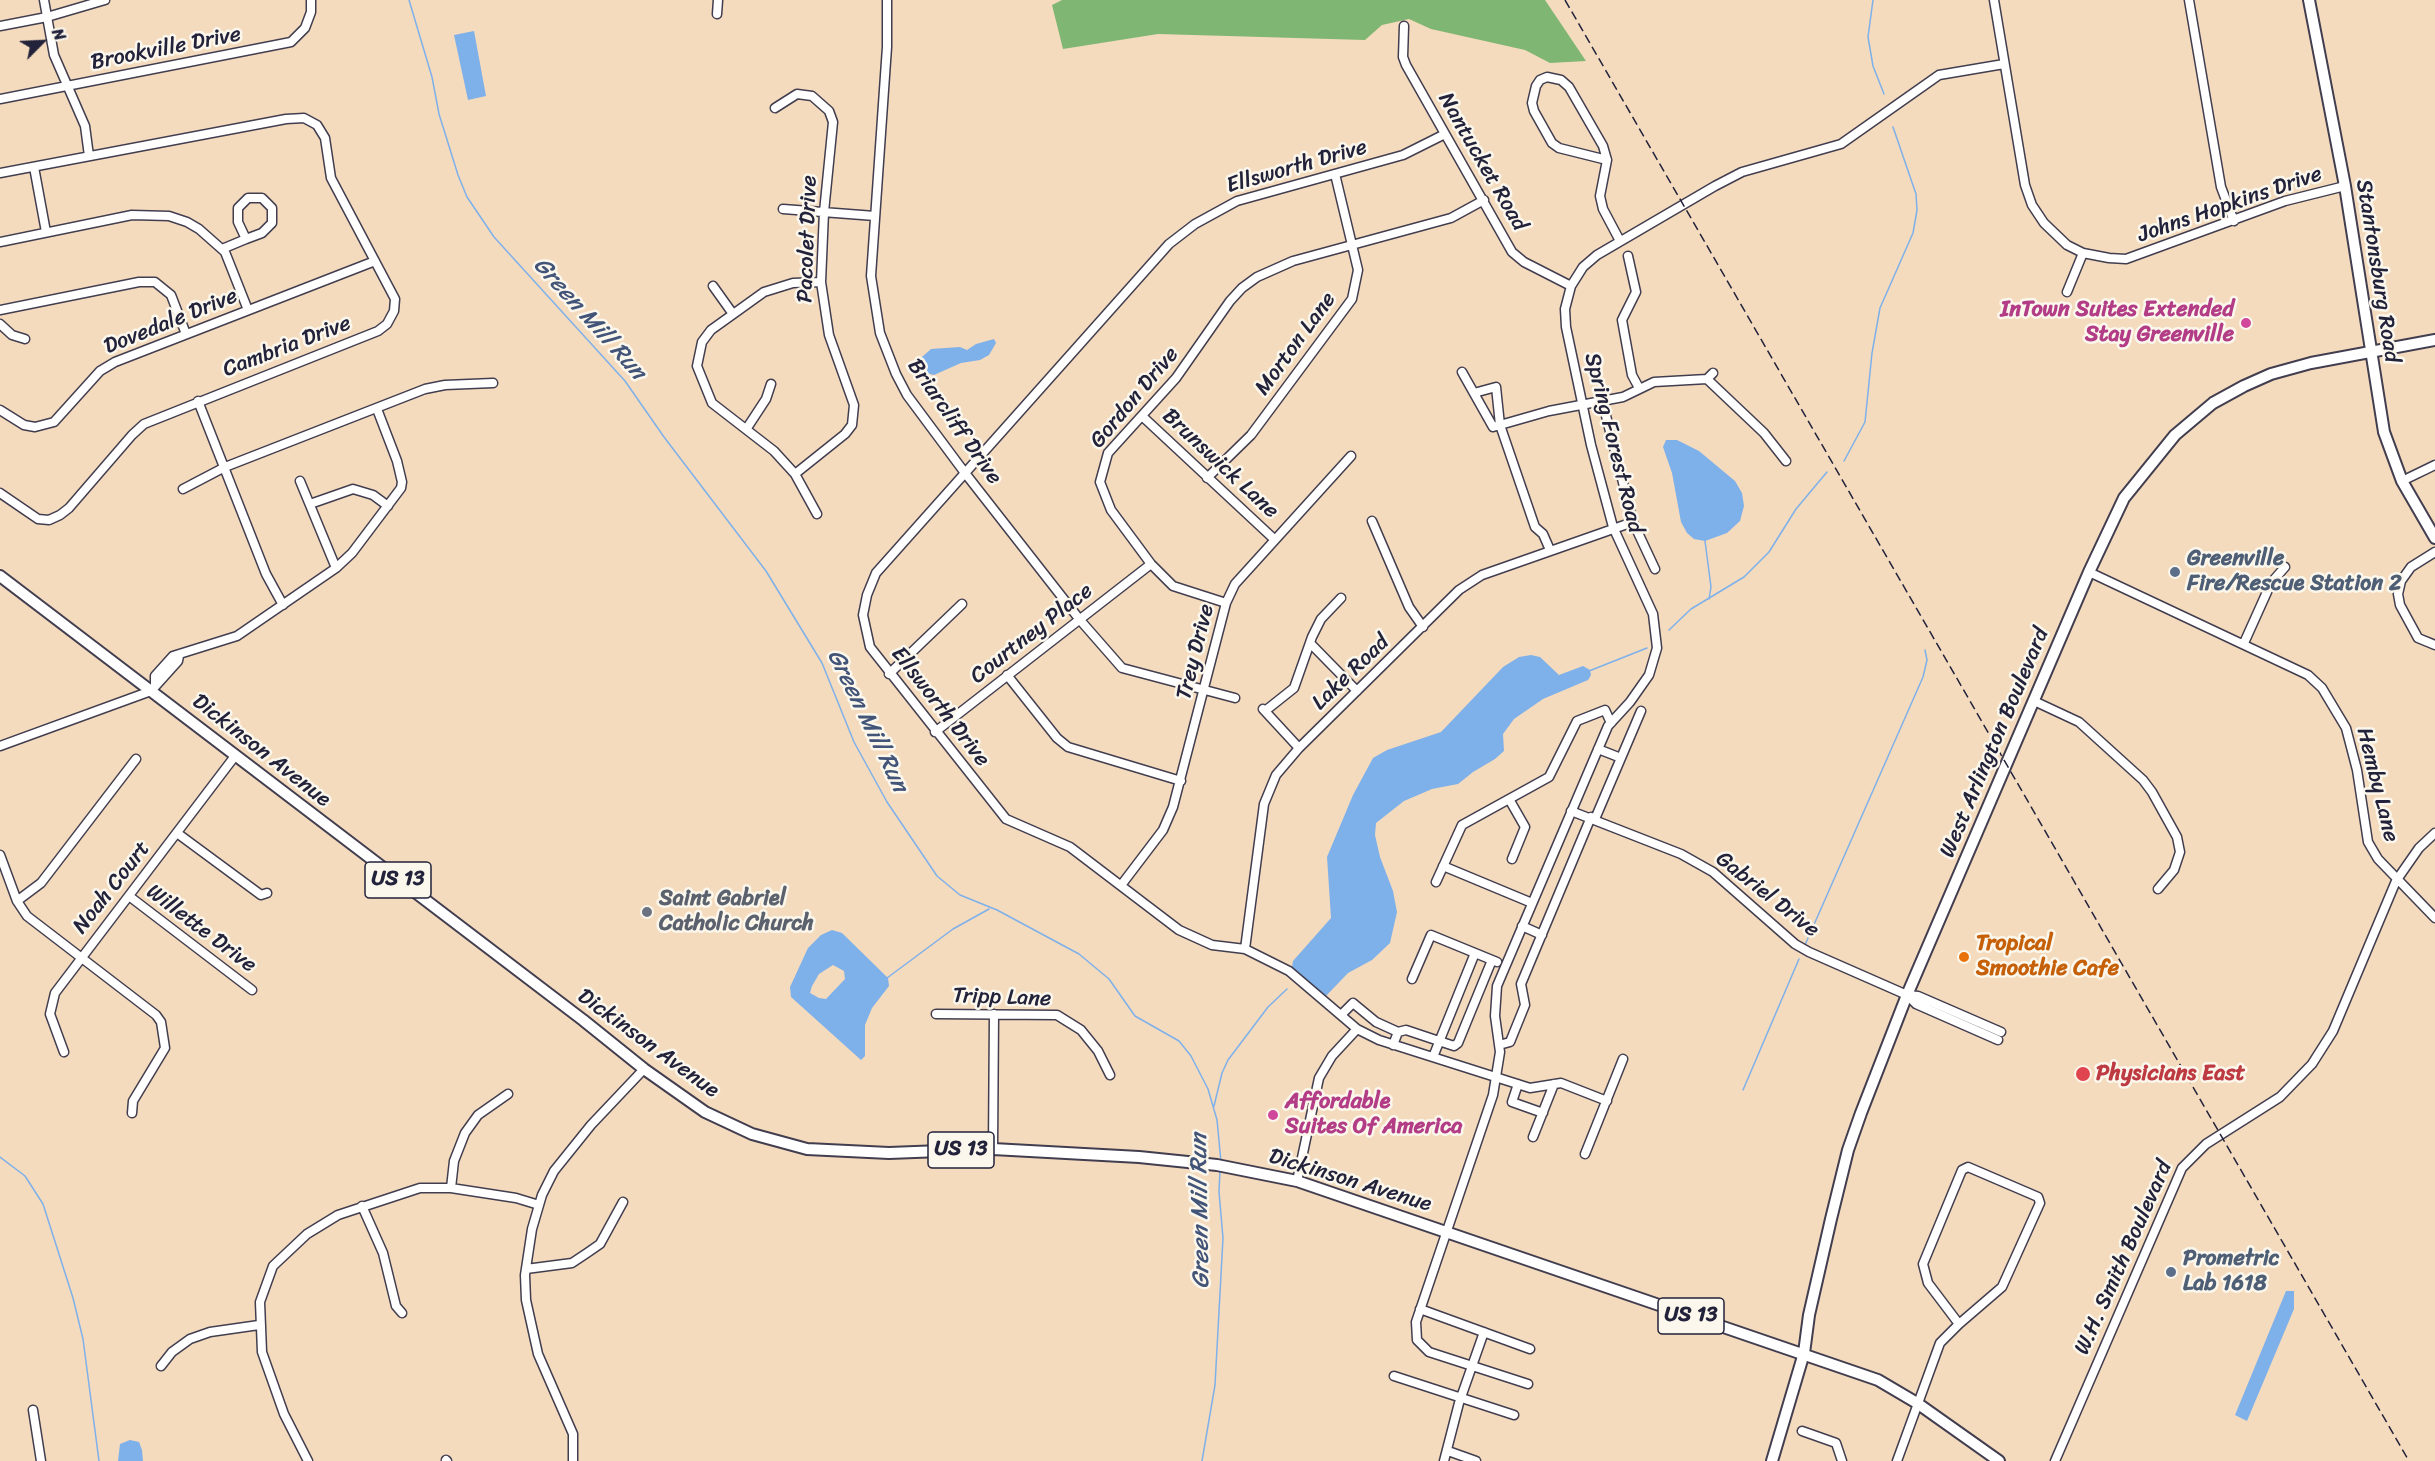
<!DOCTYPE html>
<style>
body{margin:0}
#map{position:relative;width:2435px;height:1461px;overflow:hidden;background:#f4dbbe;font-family:Sriracha,sans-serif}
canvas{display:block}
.north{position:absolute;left:12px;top:12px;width:60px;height:60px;-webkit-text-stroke:4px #fbf7ec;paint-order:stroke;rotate:66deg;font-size:16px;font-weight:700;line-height:24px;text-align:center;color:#22223b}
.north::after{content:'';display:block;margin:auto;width:21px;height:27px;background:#22223b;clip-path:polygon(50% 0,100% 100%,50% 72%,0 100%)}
</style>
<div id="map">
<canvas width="2435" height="1461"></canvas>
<div class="north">N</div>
</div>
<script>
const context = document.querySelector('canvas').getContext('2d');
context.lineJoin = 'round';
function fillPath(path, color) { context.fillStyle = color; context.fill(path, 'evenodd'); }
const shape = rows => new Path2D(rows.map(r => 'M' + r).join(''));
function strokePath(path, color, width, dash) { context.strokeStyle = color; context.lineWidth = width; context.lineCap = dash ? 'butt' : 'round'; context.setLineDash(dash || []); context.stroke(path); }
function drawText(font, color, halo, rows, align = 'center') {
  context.font = font + ' Sriracha,sans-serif'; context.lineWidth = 5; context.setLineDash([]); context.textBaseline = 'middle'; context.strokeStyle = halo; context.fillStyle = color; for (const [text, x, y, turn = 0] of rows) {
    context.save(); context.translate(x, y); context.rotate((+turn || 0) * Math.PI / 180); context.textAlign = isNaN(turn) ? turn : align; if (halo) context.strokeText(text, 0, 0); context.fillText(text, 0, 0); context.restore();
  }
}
fillPath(shape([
 [1062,0,1545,0,1586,61,1550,63,1525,50,1431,29,1409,19,1382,25,1365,40,1158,34,1063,49,1052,5]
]), '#80b673');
fillPath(shape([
 [474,31,486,96,468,100,454,35],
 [994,339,996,343,989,355,980,360,961,363,934,375,926,373,922,365,922,357,931,349,960,347,967,350,976,344],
 [1666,440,1677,440,1699,451,1735,481,1742,493,1744,506,1740,521,1727,533,1705,541,1694,539,1687,533,1681,522,1672,473,1663,447],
 [1531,655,1540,657,1559,675,1583,666,1590,670,1591,675,1588,680,1543,699,1514,719,1503,734,1504,751,1495,759,1473,772,1458,784,1432,789,1404,801,1376,823,1375,835,1380,857,1393,891,1397,912,1390,943,1372,960,1348,973,1326,996,1297,975,1292,967,1293,961,1331,918,1327,857,1353,795,1373,758,1387,750,1441,732,1503,667,1519,657],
 [832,930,842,933,888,978,889,986,872,1008,865,1025,865,1056,861,1060,791,997,790,987,808,948,821,935],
 [833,965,844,971,845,979,826,999,819,998,810,993,812,986,819,974],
 [2286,1291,2294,1291,2294,1309,2247,1421,2235,1415],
 [130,1440,139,1442,142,1450,143,1461,118,1461,120,1444]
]), '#7eb0ea');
strokePath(shape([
 [409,0,432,77,439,114,458,175,467,197,494,237,625,381,664,437,766,571,822,663,854,742,887,802,937,876,960,895,997,910,1079,954,1109,979,1135,1016,1179,1041,1191,1056,1208,1089,1217,1120,1221,1162],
 [1873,0,1868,37,1873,66,1884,94],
 [1844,461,1865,422,1872,353,1880,308,1913,233,1917,210,1916,194,1893,127],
 [1705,541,1711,587,1709,599],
 [1669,630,1691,609,1744,577,1769,552,1796,509,1827,472],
 [1589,671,1647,648],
 [1805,945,1923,677,1927,660,1925,650],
 [887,978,953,929,989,909],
 [1743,1090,1799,959],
 [1214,1106,1222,1073,1228,1060,1268,1007,1287,989],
 [0,1157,25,1176,43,1204,73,1298,83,1339,99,1461],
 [1202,1461,1215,1385,1223,1238,1219,1192,1220,1170]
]), '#7eb0ea', 1.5);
const minor = shape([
 [44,0,54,55,85,126,89,156],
 [887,0,887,47,871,276,880,333,896,374,907,395,965,473,1080,620,1122,668,1235,698],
 [1994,0,2025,185,2032,205,2044,223,2067,245,2083,253,2109,258,2126,259,2285,201,2345,186],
 [2189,0,2221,187,2234,221],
 [717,14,718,0],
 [0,26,47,17,105,0],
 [1404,26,1403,57,1406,65,1512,252,1524,262,1571,286],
 [0,99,291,42,305,28,311,12,311,0],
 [775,108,797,94,812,96,829,111,833,122,824,212,821,282,829,335,854,405,852,425,845,434,795,474],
 [1445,134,1403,155,1237,201,1195,224,1169,244,876,573,867,595,863,615,870,647,1006,819,1070,847,1179,930,1212,945,1245,949,1289,971,1357,1029,1379,1040,1530,1088,1561,1083,1607,1101],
 [1607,160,1559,148,1552,143,1534,111,1532,103,1536,86,1540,80,1547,77,1561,80,1569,87,1603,146,1607,160,1600,196,1603,209,1620,241],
 [34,167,46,232],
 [0,173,286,119,304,118,317,125,325,138,331,178,395,299,394,311,387,324,378,331,144,424,132,435,69,508,60,515,49,520,38,519,0,493],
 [783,209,875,216],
 [0,242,132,215,169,216,187,222,199,229,225,252,248,310],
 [222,249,246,239,238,222,238,208,248,198,262,198,272,208,272,223,262,233,246,239],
 [1628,256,1636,292,1622,320,1632,375,1639,388],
 [713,286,733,314],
 [2067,292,2083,253],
 [0,310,139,282,155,282,171,295,186,334],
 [0,324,12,335,25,339],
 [1462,372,1493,427,1549,411,1623,397,1654,382,1707,379,1713,373],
 [1707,379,1764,433,1786,461],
 [1474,393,1496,387,1500,425,1535,527,1543,534,1550,550],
 [1602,400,1633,522,1655,569],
 [198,401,266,574,283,605],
 [0,410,24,425,35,427,54,422,100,371,115,362,375,261],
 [1142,416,1274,539],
 [747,428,766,399,771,384],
 [1207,478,1251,435,1352,299,1358,270,1335,174],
 [300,481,336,568],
 [2402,481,2435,465],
 [183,489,225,467,425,389,445,385,493,383],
 [310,504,353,489,373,495,388,506],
 [817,514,795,474,774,451,712,403,697,366,702,342,711,330,764,292,793,283,821,282],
 [1372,521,1409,607,1423,627],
 [2435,552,2411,567,2401,581,2398,594,2400,605,2418,638,2435,645],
 [2089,572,2308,675,2322,688,2346,728,2357,770,2368,842,2378,859,2435,918],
 [1226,603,1173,586,1151,564,1111,510,1100,482,1108,453,1176,378,1230,301,1242,288,1257,277,1293,261,1451,218,1484,200],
 [1310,643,1357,691],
 [2244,643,2271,583,2285,567],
 [889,674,962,604],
 [1007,675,1057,738,1068,747,1181,781],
 [155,686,155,676,173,656,237,636,336,568,352,553,401,488,402,482,397,461,377,409],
 [2034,701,2079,722,2143,780,2152,792,2177,837,2180,852,2174,870,2158,889],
 [1263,709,1299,748],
 [1265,711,1294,688,1312,637,1321,619,1341,598],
 [935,732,1151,564],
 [0,746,151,691,178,661,179,656],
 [1598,749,1621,758],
 [1509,799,1525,827,1512,859],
 [1571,811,1681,854,1713,872,1795,944,1809,952,1907,995,1916,1004,1998,1040],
 [1595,819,1641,711],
 [177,833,261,895,267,893],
 [0,855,17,901,27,916,156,1015,161,1022,165,1048,133,1101,132,1113],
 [1443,866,1532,903],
 [1436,882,1462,825,1549,777,1577,721,1605,710,1611,723],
 [1122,884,1163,830,1173,807,1226,603,1235,584,1351,456],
 [129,896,252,990],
 [17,901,41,883,136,759],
 [1522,926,1542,935],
 [1245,949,1264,804,1276,775,1299,748,1459,590,1482,575,1633,522],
 [1412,979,1431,935,1497,962],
 [1908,995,1918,996,2001,1032],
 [936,1014,1057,1015,1081,1030,1098,1051,1110,1075],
 [1341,1015,1353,1003,1376,1022,1398,1032,1393,1045],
 [1398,1032,1406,1030,1454,1046,1458,1043,1492,960],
 [1499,1045,1510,1042,1525,1005,1521,984,1591,817],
 [64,1052,50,1014,55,993,235,756],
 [1433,1057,1475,953],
 [1518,1084,1512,1102,1543,1113],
 [1533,1137,1554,1084],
 [993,1149,994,1014],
 [1585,1154,1623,1059],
 [1297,1181,1319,1078,1332,1056,1357,1029],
 [451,1188,454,1161,465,1133,478,1115,508,1094],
 [362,1206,383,1253,396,1306,402,1313],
 [526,1269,572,1263,587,1253,600,1244,623,1202],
 [1420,1309,1530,1349],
 [161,1366,172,1352,190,1339,210,1332,259,1325],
 [1394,1376,1514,1415],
 [1528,1384,1429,1352,1417,1340,1416,1322,1493,1095,1500,1052,1495,1016,1497,986,1608,726,1630,702,1649,675,1657,648,1653,614,1613,527,1591,445,1566,327,1565,309,1571,286,1583,267,1597,255,1715,186,1742,172,1841,144,1939,75,2004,64],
 [33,1410,41,1461],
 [1802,1431,1836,1443,1842,1461],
 [1448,1451,1476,1461],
 [446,1460,447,1461],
 [308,1461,284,1414,262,1352,260,1302,273,1266,307,1234,338,1215,420,1188,451,1188,516,1198,539,1205],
 [573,1461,573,1434,538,1354,526,1300,525,1275,532,1229,542,1195,554,1171,591,1125,644,1069],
 [1444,1461,1459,1403,1484,1332],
 [1897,1461,1940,1343,1959,1324,2002,1287,2040,1203,2038,1197,1968,1167,1962,1170,1923,1264,1928,1283,1959,1324],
 [2055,1461,2182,1168,2206,1144,2280,1097,2312,1064,2333,1031,2396,881,2419,848,2435,833]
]);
const major = shape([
 [2309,0,2345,186,2384,432,2402,481,2435,538],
 [0,576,583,1020,644,1069,705,1112,752,1134,807,1149,889,1153,993,1149,1139,1157,1217,1165,1297,1181,1878,1380,1917,1403,1999,1461],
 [1772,1461,1804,1353,1809,1315,1831,1219,1848,1150,1861,1113,1907,995,2089,572,2124,498,2175,435,2213,403,2244,386,2271,374,2311,363,2435,340]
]);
strokePath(minor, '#423e4f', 11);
strokePath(major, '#423e4f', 14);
strokePath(minor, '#fff', 8);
strokePath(major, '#fff', 10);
strokePath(shape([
 [1565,0,2409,1461]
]), '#22223b', 1.5, [9, 4.5]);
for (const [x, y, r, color] of [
 [2246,323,6,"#d1479c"],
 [2175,572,6,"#5c6f8a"],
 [647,912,6,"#6b7280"],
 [1964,957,6,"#e8710a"],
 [2083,1074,8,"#e0444e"],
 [1273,1115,6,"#d1479c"],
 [2171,1272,6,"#5c6f8a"]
]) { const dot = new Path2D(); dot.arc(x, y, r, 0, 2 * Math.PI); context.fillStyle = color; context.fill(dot); strokePath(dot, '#fbf7ec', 2); }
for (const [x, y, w] of [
 [398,880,66],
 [961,1150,66],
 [1691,1316,66]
]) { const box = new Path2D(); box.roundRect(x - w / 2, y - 18, w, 36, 4.5); context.fillStyle = '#fbf7ec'; context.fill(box); strokePath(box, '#22223b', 1.5); }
drawText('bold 21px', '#22223b', null, [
 ["US 13",398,880],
 ["US 13",961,1150],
 ["US 13",1691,1316]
]);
drawText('22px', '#22223b', '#fbf7ec', [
 ["Brookville Drive",166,49,-11],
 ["Nantucket Road",1482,162,60],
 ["Ellsworth Drive",1297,167,-16],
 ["Johns Hopkins Drive",2230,205,-19],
 ["Pacolet Drive",808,239,-88],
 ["Stantonsburg Road",2377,271,81],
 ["Dovedale Drive",171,322,-22],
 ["Morton Lane",1296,344,-54],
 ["Cambria Drive",287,347,-21],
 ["Gordon Drive",1135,398,-50],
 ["Briarcliff Drive",954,422,55],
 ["Spring Forest Road",1613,443,76],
 ["Brunswick Lane",1220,464,43],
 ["Courtney Place",1032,634,-38],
 ["Trey Drive",1196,652,-76],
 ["Lake Road",1351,673,-44],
 ["Ellsworth Drive",940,707,52],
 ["West Arlington Boulevard",1995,743,-67],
 ["Dickinson Avenue",261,751,38],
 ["Hemby Lane",2377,785,76],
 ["Noah Court",112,888,-52],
 ["Gabriel Drive",1767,895,38],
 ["Willette Drive",201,929,37],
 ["Tripp Lane",1002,998,2],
 ["Dickinson Avenue",648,1044,36],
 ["Dickinson Avenue",1350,1181,17],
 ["W.H. Smith Boulevard",2124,1258,-66]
]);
drawText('bold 22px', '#b23c85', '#fbf7ec', [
 ["InTown Suites Extended",2234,310],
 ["Stay Greenville",2234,335],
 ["Affordable",1285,1102,"left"],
 ["Suites Of America",1285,1127,"left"]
], 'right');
drawText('bold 22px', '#4e5e75', '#fbf7ec', [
 ["Greenville",2187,559],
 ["Fire/Rescue Station 2",2187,584],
 ["Prometric",2183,1259],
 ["Lab 1618",2183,1284]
], 'left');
drawText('bold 22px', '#5b616d', '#fbf7ec', [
 ["Saint Gabriel",659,899],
 ["Catholic Church",659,924]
], 'left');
drawText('bold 22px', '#c56008', '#fbf7ec', [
 ["Tropical",1976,944],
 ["Smoothie Cafe",1976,969]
], 'left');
drawText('bold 22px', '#be3a42', '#fbf7ec', [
 ["Physicians East",2096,1074]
], 'left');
drawText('italic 24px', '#425478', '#fbf7ec', [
 ["Green Mill Run",589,319,48],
 ["Green Mill Run",867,721,64],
 ["Green Mill Run",1201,1211,-91]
]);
</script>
